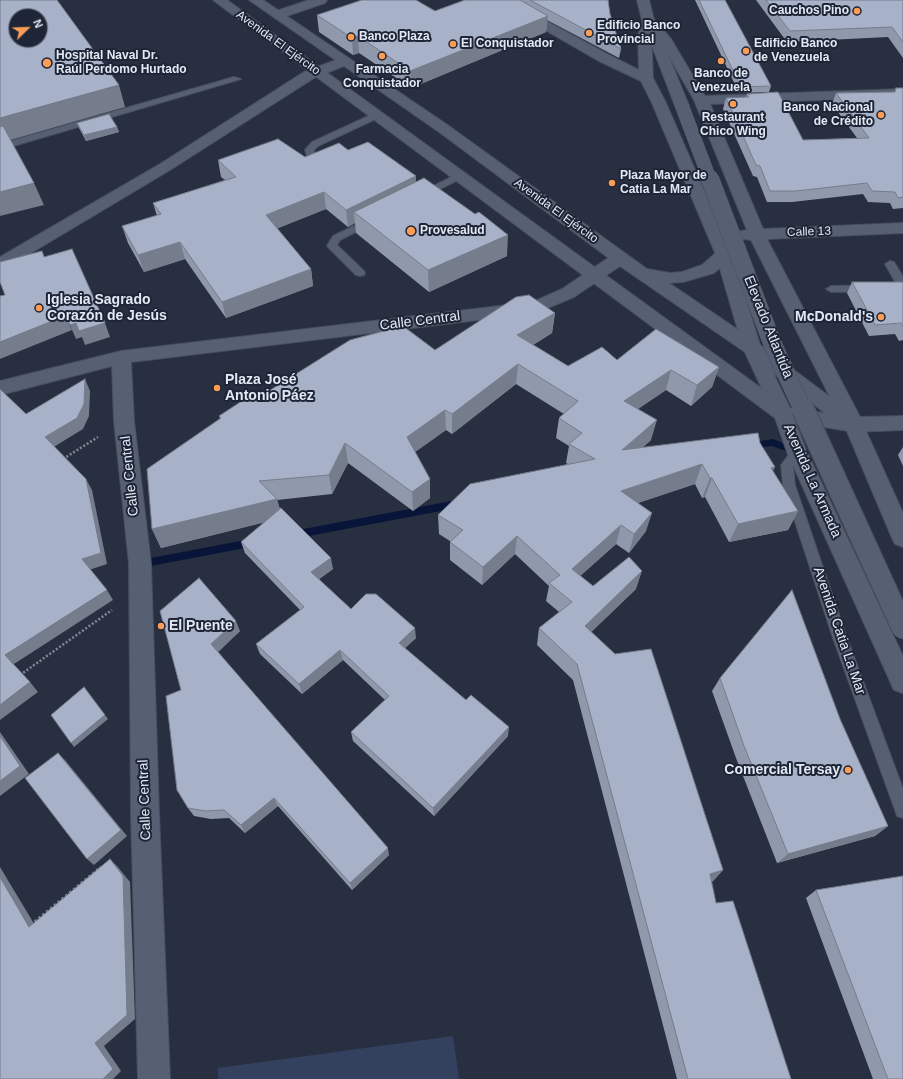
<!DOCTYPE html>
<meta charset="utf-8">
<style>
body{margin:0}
#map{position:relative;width:903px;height:1079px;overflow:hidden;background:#272f40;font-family:Helvetica,sans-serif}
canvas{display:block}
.north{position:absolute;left:8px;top:8px;width:40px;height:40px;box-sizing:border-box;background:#1d2536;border:1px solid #6c7382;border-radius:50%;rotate:67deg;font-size:11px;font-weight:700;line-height:16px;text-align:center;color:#e3e9f4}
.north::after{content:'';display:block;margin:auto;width:14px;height:18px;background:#fd9c55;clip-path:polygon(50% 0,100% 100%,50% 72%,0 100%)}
</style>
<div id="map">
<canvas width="903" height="1079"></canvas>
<div class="north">N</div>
</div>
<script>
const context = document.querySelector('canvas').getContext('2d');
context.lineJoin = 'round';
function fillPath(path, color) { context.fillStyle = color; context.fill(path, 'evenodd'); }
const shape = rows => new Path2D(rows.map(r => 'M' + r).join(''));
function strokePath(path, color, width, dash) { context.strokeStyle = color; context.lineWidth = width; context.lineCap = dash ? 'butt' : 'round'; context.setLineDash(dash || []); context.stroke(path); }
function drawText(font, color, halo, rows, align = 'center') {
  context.font = font + ' Helvetica,sans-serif'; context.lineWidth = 4; context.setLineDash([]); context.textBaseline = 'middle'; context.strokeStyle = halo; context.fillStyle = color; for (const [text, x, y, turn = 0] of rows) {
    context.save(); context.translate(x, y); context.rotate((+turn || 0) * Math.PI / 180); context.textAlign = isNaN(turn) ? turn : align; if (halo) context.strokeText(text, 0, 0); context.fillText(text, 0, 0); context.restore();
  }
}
fillPath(shape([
 [453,1036,459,1079,218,1079,218,1068]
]), '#33415f');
fillPath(shape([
 [773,439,800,450,802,452,797,455,772,446,748,449,743,446,748,443,773,439],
 [462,499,467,503,462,507,293,539,289,538,288,535,289,532,293,531,462,499],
 [256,538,260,539,261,542,260,545,256,546,140,568,136,567,135,564,136,561,140,560,256,538]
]), '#081538');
const service = shape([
 [234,77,241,79,0,150,0,144,234,77],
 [377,112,380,113,380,117,318,146,314,150,316,160,315,162,309,162,305,150,312,142,377,112],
 [459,173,462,174,462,178,424,197,421,198,416,195,459,173],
 [372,217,377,220,375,222,340,240,337,245,364,271,365,273,364,275,360,276,356,275,327,246,333,236,372,217],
 [890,261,894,262,903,277,903,291,831,292,826,289,831,286,897,285,885,264,890,261],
 [797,447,801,449,803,452,793,466,795,485,847,638,903,789,903,818,897,816,895,810,833,638,783,485,781,465,793,449,797,447]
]);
const minor = shape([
 [309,0,327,0,325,3,281,18,277,19,271,15,273,12,309,0],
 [493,0,508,0,607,54,639,70,638,35,644,17,652,17,671,39,705,96,903,89,903,97,710,104,763,229,903,223,903,233,767,239,860,417,903,416,903,430,854,432,776,419,743,348,716,255,652,103,641,81,597,60,493,0],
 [651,31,660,41,694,100,747,230,736,232,734,235,736,238,751,240,839,415,790,408,761,348,732,255,666,103,653,78,651,31],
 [344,57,349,58,351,61,349,64,314,78,170,170,6,268,0,269,0,257,160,164,304,72,344,57],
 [620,253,626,254,628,258,626,262,574,297,536,313,131,362,134,421,151,564,159,813,170,1079,138,1079,131,813,129,564,114,421,112,366,0,395,0,381,121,351,533,302,562,289,614,254,620,253]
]);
const tertiary = shape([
 [637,0,649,0,654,20,689,106,687,109,682,110,677,109,675,106,642,20,637,0]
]);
const secondary = shape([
 [213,0,227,0,790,409,807,452,903,656,903,693,894,690,787,452,775,418,213,0],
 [249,0,263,0,449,126,647,269,670,273,682,272,702,265,718,251,724,250,730,251,732,255,730,259,714,273,683,282,669,283,759,344,861,420,903,513,903,547,895,544,892,538,846,429,745,352,614,262,439,132,249,0]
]);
strokePath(service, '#474e5c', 2);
strokePath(minor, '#474e5c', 2);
strokePath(tertiary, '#474e5c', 2);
strokePath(secondary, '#474e5c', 2);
strokePath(shape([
 [63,459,98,437],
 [20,675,112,610]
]), '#828997', 2.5, [2, 2]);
strokePath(shape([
 [31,925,101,867]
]), '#828997', 3, [2.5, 2.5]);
fillPath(service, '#576073');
fillPath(minor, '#576073');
fillPath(tertiary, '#576073');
fillPath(secondary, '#576073');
const tertiaryBridgeFar2 = shape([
 [682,106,710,180]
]);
const tertiaryBridgeFar1 = shape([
 [710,179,773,345,803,410]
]);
const tertiaryBridge = shape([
 [803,409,903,628]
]);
strokePath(tertiaryBridgeFar2, '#474e5c', 14, []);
strokePath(tertiaryBridgeFar1, '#474e5c', 19, []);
strokePath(tertiaryBridge, '#474e5c', 24, []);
strokePath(tertiaryBridgeFar2, '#576073', 14);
strokePath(tertiaryBridgeFar1, '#576073', 18);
strokePath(tertiaryBridge, '#576073', 22);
fillPath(shape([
 [465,0,608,0,610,14,621,49,619,58,547,20,546,32,411,88,359,53,353,55,319,32,317,15,435,11],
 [695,0,725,0,771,86,769,92,739,93],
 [756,0,903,0,903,58,888,37,787,42],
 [896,88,903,88,903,208,893,209,890,203,868,202,863,194,792,202,767,202,757,177,753,176,723,109,726,98,746,97,747,94,803,140,857,138,832,104,836,93,895,92],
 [77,123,117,127,119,132,86,141,79,128],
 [348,150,416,181,507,256,429,292,356,233,355,223,348,227,326,209,277,228,311,269,313,286,226,318,185,259,144,272,128,243,122,226,157,216,153,203,225,180,221,177,218,160,305,157],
 [852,282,903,282,903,340,899,341,895,334,869,336,847,293],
 [555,313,552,333,533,345,568,366,617,360,719,367,712,387,691,406,666,390,638,409,651,440,643,447,760,443,773,471,798,511,788,530,729,542,705,497,702,498,695,484,638,503,646,531,629,553,616,544,580,576,593,586,636,589,591,632,723,870,713,881,711,882,716,903,791,1079,677,1079,573,680,537,645,539,628,559,612,546,601,549,586,515,554,482,585,450,560,450,541,439,534,438,515,568,464,566,463,569,446,556,438,559,418,564,414,516,384,452,434,446,430,415,452,430,479,430,498,413,511,348,463,332,494,277,500,280,509,333,569,319,579,351,609,416,638,405,648,508,736,434,816,353,741,351,732,385,700,343,660,302,694,260,654,256,644,300,610,245,553,241,542,265,522,161,548,152,529,220,419,219,416,256,399,435,350],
 [903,447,903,466,898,455],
 [160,611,240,631,218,652,389,855,352,890,278,806,245,833,229,818,211,819,194,816,188,808,181,690],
 [720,678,888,826,875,836,777,863,736,758,712,691],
 [816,890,903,1079,873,1079,806,898]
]), '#9098ab');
fillPath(shape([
 [548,16,546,32,411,88,410,71],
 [358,36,359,53,353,55,352,38],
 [119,85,125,107,0,143,0,118],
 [117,127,119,132,86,141,84,135],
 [416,176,416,193,354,212,355,223,348,227,346,210],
 [34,183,44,205,0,216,0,192],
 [324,192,326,209,269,232,266,215],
 [508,235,507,256,429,292,428,270],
 [180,242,185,259,144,272,138,255],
 [311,269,313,286,226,318,222,302],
 [555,313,552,333,515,356,517,335],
 [65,316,72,330,0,359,0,342],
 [76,323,105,323,110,337,85,345,82,337,76,339,70,325],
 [518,364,516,384,452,434,452,414],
 [719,367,712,387,691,406,697,385],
 [671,370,666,390,620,421,624,401],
 [85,379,90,391,89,416,83,429,52,448,45,437],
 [445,410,446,430,408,457,407,437],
 [657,420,651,440,618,470,622,450],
 [345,443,348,463,332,494,329,475],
 [702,464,695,484,616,510,621,491],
 [775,467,766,486,771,468],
 [710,478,712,478,705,497,702,498],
 [86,479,92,490,107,564,89,570,82,559],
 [430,479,430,498,413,511,412,492],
 [277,499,282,518,161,548,152,529],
 [798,511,788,530,729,542,738,524],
 [652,513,646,531,629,553,634,534],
 [621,525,616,544,568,587,572,569],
 [517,536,515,554,482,585,483,567],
 [331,558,333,569,314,583,311,572],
 [642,571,636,589,580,643,585,626],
 [107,590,113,600,14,664,5,655],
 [236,621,240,631,216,654,211,644],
 [415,628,416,638,400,653,399,643],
 [340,650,343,660,302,694,299,684],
 [30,682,38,692,0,720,0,705],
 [105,715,108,719,74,747,71,743],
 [509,727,508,736,434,816,433,808],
 [0,732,29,774,0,796],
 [58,753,65,760,127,836,94,865,87,859],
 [274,798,278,806,245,833,241,825],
 [888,826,875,836,777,863,788,854],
 [388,848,389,855,352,890,350,883],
 [110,859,117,866,130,882,135,1019,104,1046,121,1071,113,1079,103,1079,95,1043],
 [0,867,39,932,29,927,0,877],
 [723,870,713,881,700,885,710,874]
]), '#757c8b');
const building = shape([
 [0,0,57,0,119,85,0,118,0,0],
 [16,16,40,16,40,40,16,40,16,16],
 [362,0,416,0,435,11,465,0,520,0,548,16,410,71,358,36,352,38,317,15,362,0],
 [530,0,608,0,610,14,621,49,530,0],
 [699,0,725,0,771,86,741,87,699,0],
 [766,0,903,0,903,42,892,27,790,31,766,0],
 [896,88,903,88,903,197,898,198,895,192,872,191,867,183,796,191,770,191,760,166,756,165,726,98,749,97,747,94,778,92,803,140,869,138,836,93,895,92,896,88],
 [109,114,117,127,84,135,77,123,109,114],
 [3,126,34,183,0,192,0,127,3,126],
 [278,139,305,157,339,143,348,150,368,142,416,176,346,210,324,192,266,215,311,269,222,302,180,242,138,255,122,226,161,214,153,203,236,177,218,160,278,139],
 [424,178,475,214,479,212,508,235,428,270,354,212,424,178],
 [72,249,105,323,79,331,76,323,70,325,65,316,0,342,0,296,5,295,0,282,0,262,42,251,44,257,72,249],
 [852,282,903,282,903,327,901,323,875,325,852,282],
 [529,295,555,313,517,335,568,366,602,347,617,360,656,329,719,367,697,385,671,370,624,401,657,420,622,450,758,433,760,443,775,467,771,468,798,511,738,524,712,478,710,478,702,464,621,491,652,513,634,534,621,525,572,569,593,586,629,557,642,571,585,626,615,654,651,649,723,870,710,874,716,903,733,901,791,1079,688,1079,577,664,539,628,572,602,549,583,560,575,517,536,483,567,450,542,463,530,438,515,470,484,595,459,569,444,582,433,559,418,578,401,518,364,452,414,445,410,407,437,430,479,412,492,345,443,329,475,259,481,277,499,152,529,147,469,221,418,219,416,251,395,256,399,350,340,403,326,435,350,516,297,529,295],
 [85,379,84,404,77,418,45,437,86,479,101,553,82,559,107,590,5,655,30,682,0,705,0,389,26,414,85,379],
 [281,508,331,558,311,572,351,609,366,594,376,594,415,628,399,643,466,700,471,695,509,727,433,808,351,732,389,696,340,650,299,684,256,644,304,607,241,542,281,508],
 [199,578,236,621,211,644,388,848,350,883,274,798,241,825,224,810,205,811,188,808,177,790,166,696,181,690,160,611,199,578],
 [792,590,840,719,888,826,788,854,744,746,720,678,792,590],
 [84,687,105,715,71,743,51,715,84,687],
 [0,736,20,766,0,781,0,736],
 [58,753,121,830,87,859,25,778,58,753],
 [110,859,123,876,127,1015,95,1043,113,1069,103,1079,0,1079,0,877,29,927,110,859],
 [903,876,903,1079,888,1079,816,890,903,876]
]);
fillPath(building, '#a7b1c7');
strokePath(building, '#757c8b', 1);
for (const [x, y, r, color] of [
 [857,11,4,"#fd9c55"],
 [589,33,4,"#fd9c55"],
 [351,37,4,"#fd9c55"],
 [453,44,4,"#fd9c55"],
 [746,51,4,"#fd9c55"],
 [382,56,4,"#fd9c55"],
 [721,61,4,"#fd9c55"],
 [47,63,5,"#fd9c55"],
 [733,104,4,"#fd9c55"],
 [881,115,4,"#fd9c55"],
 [612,183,4,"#fd9c55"],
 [411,231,5,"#fd9c55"],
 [39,308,4,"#fd9c55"],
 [881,317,4,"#fd9c55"],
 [217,388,4,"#fd9c55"],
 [161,626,4,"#fd9c55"],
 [848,770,4,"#fd9c55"]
]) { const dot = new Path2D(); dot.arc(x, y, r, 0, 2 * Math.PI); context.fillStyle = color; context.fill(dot); strokePath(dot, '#1d2536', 1.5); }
drawText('bold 12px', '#e3e9f4', '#1d2536', [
 ["Cauchos Pino",849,11,"right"],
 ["Edificio Banco",597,26],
 ["Provincial",597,40],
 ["Banco Plaza",359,37],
 ["El Conquistador",461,44],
 ["Edificio Banco",754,44],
 ["de Venezuela",754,58],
 ["Hospital Naval Dr.",56,56],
 ["Raúl Perdomo Hurtado",56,70],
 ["Farmacia",382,70,"center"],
 ["Conquistador",382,84,"center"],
 ["Banco de",721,74,"center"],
 ["Venezuela",721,88,"center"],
 ["Banco Nacional",873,108,"right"],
 ["de Crédito",873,122,"right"],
 ["Restaurant",733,118,"center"],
 ["Chico Wing",733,132,"center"],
 ["Plaza Mayor de",620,176],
 ["Catia La Mar",620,190],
 ["Provesalud",420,231]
], 'left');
drawText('12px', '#e3e9f4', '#1d2536', [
 ["Avenida El Ejército",278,43,36],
 ["Avenida El Ejército",556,211,36],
 ["Calle 13",809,232,-2]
]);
drawText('bold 14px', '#e3e9f4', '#1d2536', [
 ["Iglesia Sagrado",47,300],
 ["Corazón de Jesús",47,316],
 ["McDonald's",873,317,"right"],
 ["Plaza José",225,380],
 ["Antonio Páez",225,396],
 ["El Puente",169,626],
 ["Comercial Tersay",840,770,"right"]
], 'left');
drawText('14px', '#e3e9f4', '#1d2536', [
 ["Calle Central",420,321,-7],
 ["Elevado Atlantida",768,327,68],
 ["Calle Central",130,476,-96],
 ["Avenida La Armada",812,481,66],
 ["Avenida Catia La Mar",839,631,71],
 ["Calle Central",145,800,-92]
]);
</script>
